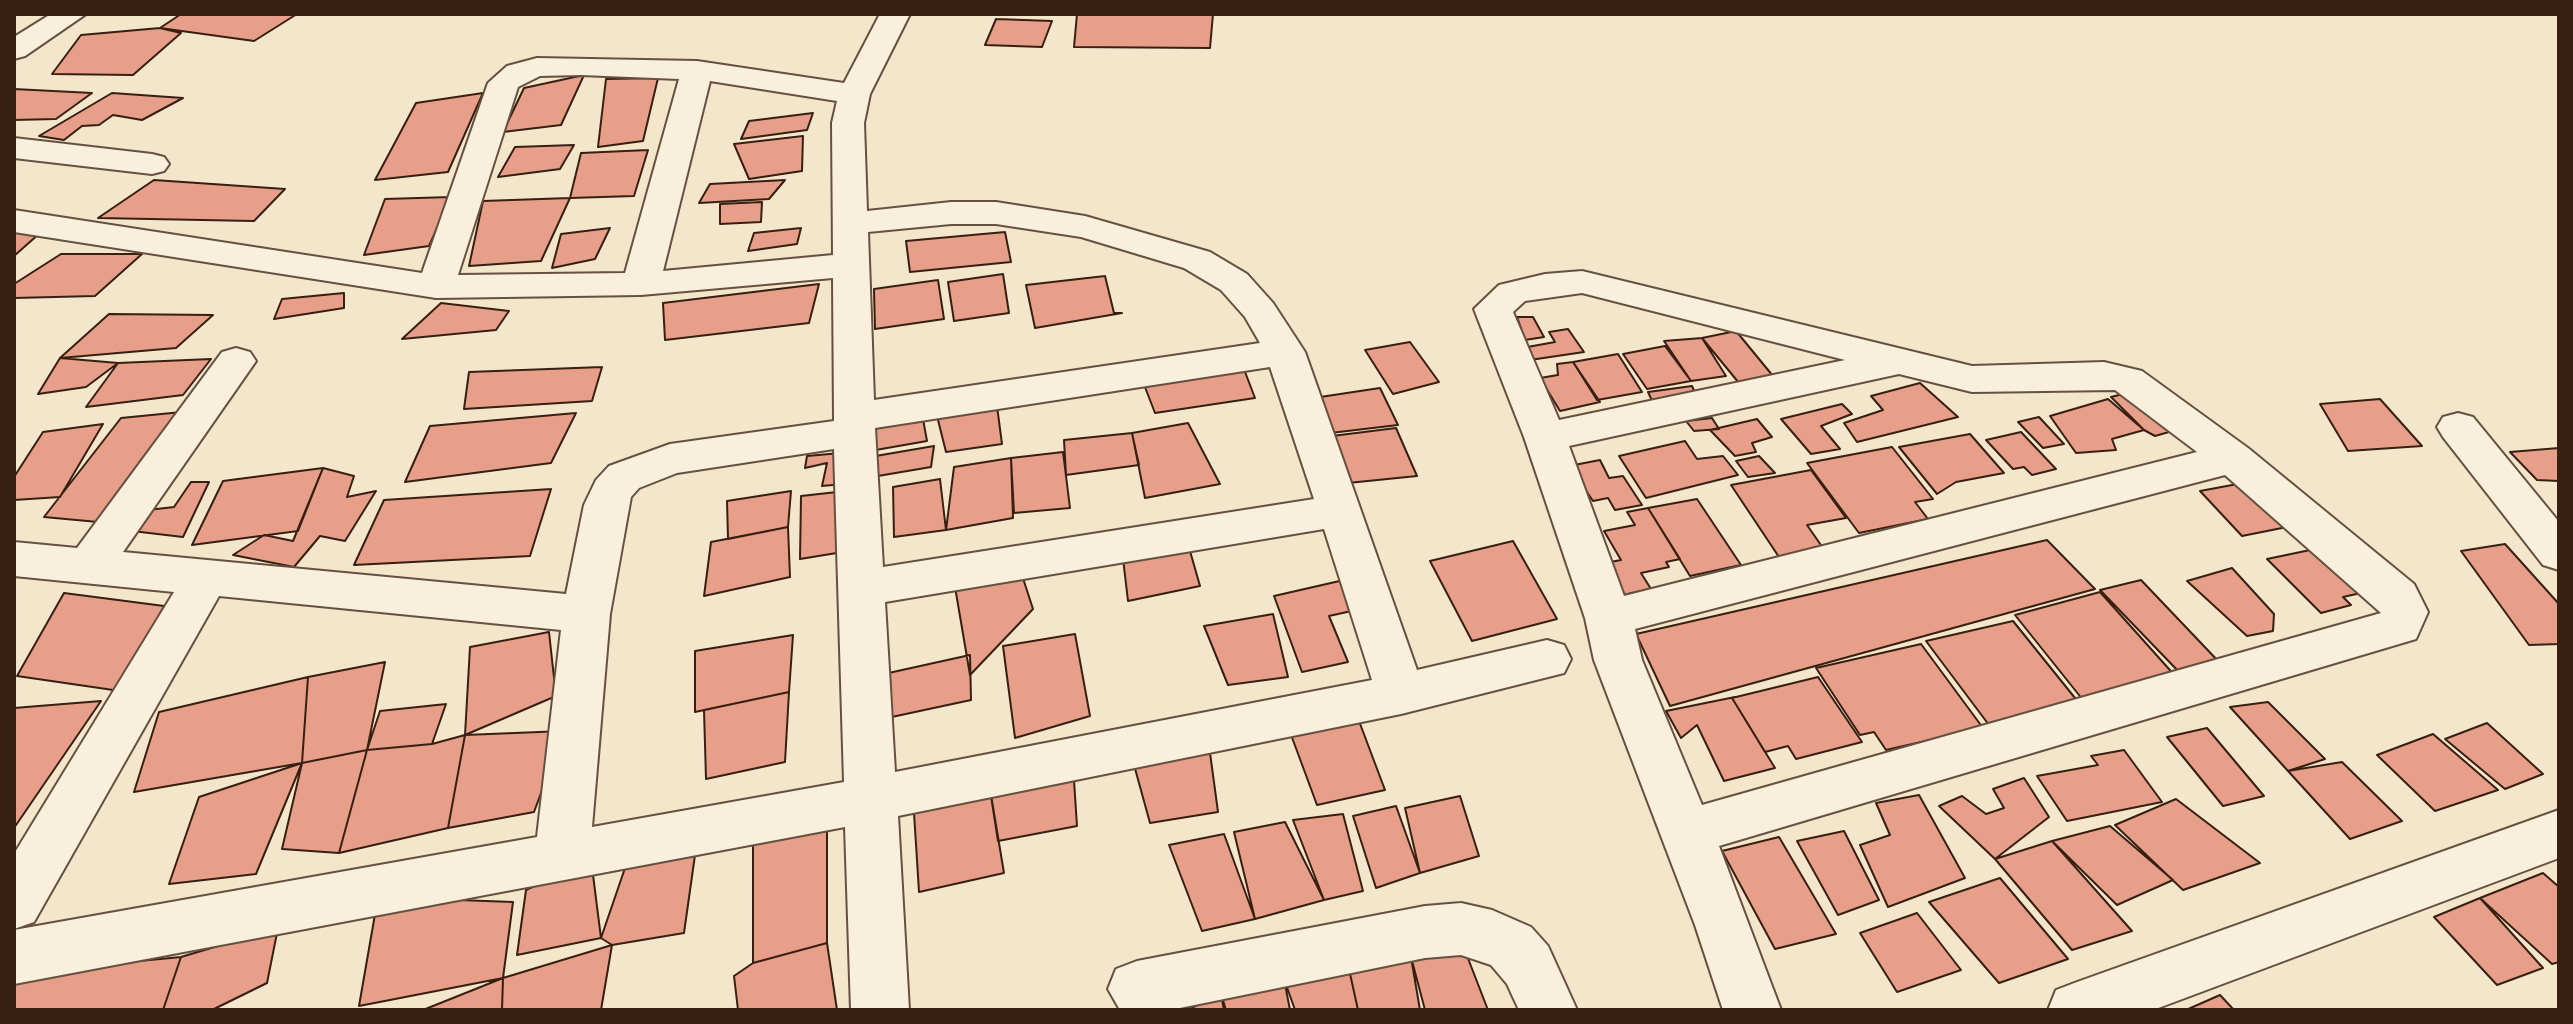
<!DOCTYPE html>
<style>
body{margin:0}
#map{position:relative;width:2573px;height:1024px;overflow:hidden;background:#f4e6cb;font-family:"EB Garamond",serif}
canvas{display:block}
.frame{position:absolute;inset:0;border:16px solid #371f12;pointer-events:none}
</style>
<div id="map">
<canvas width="2573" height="1024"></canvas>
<div class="frame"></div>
</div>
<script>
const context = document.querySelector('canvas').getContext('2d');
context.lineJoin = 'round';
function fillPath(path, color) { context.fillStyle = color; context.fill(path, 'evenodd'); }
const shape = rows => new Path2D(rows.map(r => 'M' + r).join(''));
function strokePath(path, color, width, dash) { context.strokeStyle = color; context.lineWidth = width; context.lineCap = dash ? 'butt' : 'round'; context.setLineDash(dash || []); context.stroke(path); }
const building = shape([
 [181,14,297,14,254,41,160,28,181,14],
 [1077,14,1213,14,1210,48,1074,47,1077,14],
 [996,19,1052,21,1042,47,985,45,996,19],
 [160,28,181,33,133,75,52,74,81,35,160,28],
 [584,75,561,125,503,132,524,88,584,75],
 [658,78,643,141,598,147,606,79,658,78],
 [14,89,92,93,56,119,14,120,14,89],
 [112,93,183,98,142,120,113,115,99,125,82,126,64,140,39,136,112,93],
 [483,93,448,172,375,180,416,103,483,93],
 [813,113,807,130,741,139,749,121,813,113],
 [803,136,802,171,749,179,734,144,803,136],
 [574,145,560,169,498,177,515,147,574,145],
 [648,150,634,196,570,198,581,153,648,150],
 [154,180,285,189,254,221,98,218,154,180],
 [785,180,769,199,699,203,710,184,785,180],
 [451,197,429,246,364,255,385,199,451,197],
 [570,198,541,261,469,266,483,201,570,198],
 [762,202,761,222,720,224,720,204,762,202],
 [610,228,595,259,552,268,561,234,610,228],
 [801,228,797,244,748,251,754,233,801,228],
 [14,229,40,233,14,256,14,229],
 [1005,232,1011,262,910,272,906,241,1005,232],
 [61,254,142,254,95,296,14,298,14,284,61,254],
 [1003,274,1009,313,954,321,948,282,1003,274],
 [1105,276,1114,313,1122,313,1035,328,1026,285,1105,276],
 [938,280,944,319,875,329,874,289,938,280],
 [819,284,809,323,665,340,663,303,819,284],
 [344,293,344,308,274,319,282,299,344,293],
 [441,303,509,311,496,330,402,339,441,303],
 [109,314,213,315,176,348,60,358,109,314],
 [1517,317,1533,317,1544,337,1525,340,1517,317],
 [1568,329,1584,352,1530,360,1522,348,1555,342,1549,332,1568,329],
 [1736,331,1773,376,1739,383,1702,338,1736,331],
 [1702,338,1726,376,1691,381,1664,341,1702,338],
 [1410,342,1439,382,1393,394,1365,350,1410,342],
 [1665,346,1691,381,1647,389,1623,354,1665,346],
 [1618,354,1642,392,1597,400,1573,362,1618,354],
 [60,358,118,363,86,387,38,394,60,358],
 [211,359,183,395,86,407,118,363,211,359],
 [1573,362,1600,402,1560,411,1540,378,1558,375,1557,364,1573,362],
 [1242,364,1255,398,1155,413,1143,382,1242,364],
 [602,367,592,401,464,409,469,372,602,367],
 [1920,383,1958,417,1857,442,1844,423,1883,410,1871,396,1920,383],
 [1692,386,1696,395,1654,405,1648,392,1692,386],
 [1380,388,1398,425,1322,434,1307,399,1380,388],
 [2139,390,2183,428,2155,436,2144,430,2111,397,2139,390],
 [2108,399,2144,430,2112,439,2116,450,2076,453,2050,416,2108,399],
 [2380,399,2422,446,2348,451,2320,404,2380,399],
 [1842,404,1852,414,1821,426,1840,449,1811,454,1781,419,1842,404],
 [997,406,1002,444,946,452,937,416,997,406],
 [182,412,98,522,44,517,121,418,182,412],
 [576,413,551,463,405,482,430,426,576,413],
 [2039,417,2064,444,2043,448,2018,422,2039,417],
 [1712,418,1719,429,1694,431,1686,421,1712,418],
 [923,419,927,441,870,451,867,429,923,419],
 [1757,419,1772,437,1752,443,1756,452,1735,456,1710,430,1757,419],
 [1188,423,1220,484,1145,498,1132,433,1188,423],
 [103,424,60,497,14,500,14,477,43,432,103,424],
 [1396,428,1417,476,1348,483,1324,437,1396,428],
 [2021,432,2056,469,2032,475,2024,467,2013,469,1986,440,2021,432],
 [1132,433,1139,465,1066,475,1064,440,1132,433],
 [1970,434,2004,473,1956,482,1937,494,1899,447,1970,434],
 [1685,441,1697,459,1723,456,1738,475,1646,498,1619,456,1685,441],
 [934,446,931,467,866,478,864,458,934,446],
 [1892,447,1933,499,1915,502,1928,519,1859,533,1807,463,1892,447],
 [2559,448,2559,481,2537,480,2510,452,2559,448],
 [1063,452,1070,508,1014,513,1011,458,1063,452],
 [841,453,844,484,822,486,827,463,805,468,807,456,841,453],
 [1759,456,1775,473,1748,477,1736,461,1759,456],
 [1011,458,1013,518,946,530,954,467,1011,458],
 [1600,460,1609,478,1623,476,1642,505,1615,510,1608,498,1593,501,1569,466,1600,460],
 [323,468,298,531,192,545,223,481,323,468],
 [323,468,354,476,347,497,376,491,345,541,320,536,294,567,233,555,264,535,293,541,323,468],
 [1811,470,1846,518,1807,525,1823,548,1779,557,1731,485,1811,470],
 [940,479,946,530,894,537,893,487,940,479],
 [191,482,209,482,183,537,132,531,148,510,174,507,191,482],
 [2243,483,2287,527,2242,536,2200,491,2243,483],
 [551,489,530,556,354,565,384,500,551,489],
 [791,491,788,527,728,539,727,501,791,491],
 [846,491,849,551,800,559,801,496,846,491],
 [1697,499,1741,565,1690,576,1648,508,1697,499],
 [1648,508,1680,559,1666,562,1669,567,1641,573,1651,589,1623,595,1605,563,1621,560,1604,531,1635,525,1627,512,1648,508],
 [788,527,790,577,704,596,711,542,788,527],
 [2047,540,2095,589,1670,706,1636,634,2047,540],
 [1513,541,1557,619,1472,641,1430,561,1513,541],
 [1188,544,1200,586,1128,601,1122,550,1188,544],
 [2505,544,2559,604,2559,644,2529,645,2461,551,2505,544],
 [2315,549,2361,593,2343,597,2351,605,2321,613,2267,559,2315,549],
 [2232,568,2274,614,2273,631,2247,636,2187,581,2232,568],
 [1020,569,1033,609,970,675,954,581,1020,569],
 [1344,580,1356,610,1329,616,1348,662,1302,672,1274,596,1344,580],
 [2141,580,2220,663,2181,674,2100,590,2141,580],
 [2100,592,2177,678,2083,700,2015,615,2100,592],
 [64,593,164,606,120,691,17,676,64,593],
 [1273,614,1288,677,1228,685,1204,626,1273,614],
 [2013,621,2079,703,1989,725,1926,641,2013,621],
 [549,632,556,696,465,735,470,647,549,632],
 [1075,634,1090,716,1015,738,1003,646,1075,634],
 [793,635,789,692,695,712,695,651,793,635],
 [1921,644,1983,728,1886,750,1874,732,1860,735,1816,668,1921,644],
 [970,655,971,700,887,718,884,674,970,655],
 [385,662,367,750,302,763,308,677,385,662],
 [308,677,302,763,134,792,159,712,308,677],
 [1818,677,1862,742,1796,759,1788,746,1765,752,1732,698,1818,677],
 [789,692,785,762,706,779,704,710,789,692],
 [1735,697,1732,698,1775,768,1724,781,1697,725,1681,738,1666,711,1735,697],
 [101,701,14,828,14,708,101,701],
 [2268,702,2325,759,2288,771,2230,707,2268,702],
 [446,704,432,744,367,750,380,711,446,704],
 [1356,713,1385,790,1317,805,1287,724,1356,713],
 [2487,723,2543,774,2505,789,2445,739,2487,723],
 [2207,728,2264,796,2223,806,2167,737,2207,728],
 [564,731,534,812,448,828,465,735,564,731],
 [2433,734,2498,790,2435,811,2377,755,2433,734],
 [465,735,448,828,339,853,367,750,432,744,465,735],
 [1208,738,1218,812,1150,823,1131,754,1208,738],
 [367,750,339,853,282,849,302,763,367,750],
 [2124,750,2162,802,2067,821,2037,776,2098,765,2091,756,2124,750],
 [2342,762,2402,821,2350,839,2288,771,2342,762],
 [302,763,256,874,169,884,199,797,302,763],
 [1073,765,1077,826,998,841,989,783,1073,765],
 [2024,778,2049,817,1995,859,1939,806,1962,796,1986,814,2004,808,1993,789,2024,778],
 [989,783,1004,873,919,892,913,797,989,783],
 [1919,795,1965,878,1888,907,1860,845,1890,835,1876,803,1919,795],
 [1460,796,1479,856,1420,873,1405,808,1460,796],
 [2176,799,2260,863,2183,890,2115,825,2176,799],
 [1396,806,1420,873,1376,888,1353,816,1396,806],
 [827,814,827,943,753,963,753,827,827,814],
 [1343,814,1363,891,1324,900,1293,820,1343,814],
 [1285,822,1324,900,1255,919,1234,832,1285,822],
 [2110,826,2173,880,2117,905,2052,841,2110,826],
 [1844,831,1879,900,1838,915,1797,841,1844,831],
 [1224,834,1255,919,1202,931,1169,845,1224,834],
 [1779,837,1836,934,1775,949,1722,851,1779,837],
 [2052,841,2132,931,2072,950,1995,859,2052,841],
 [695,855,684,933,612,945,601,938,625,868,695,855],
 [591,859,601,938,517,955,526,890,591,859],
 [2543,873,2559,887,2559,962,2552,964,2480,898,2543,873],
 [2000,878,2068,959,1999,983,1929,902,2000,878],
 [378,897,513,902,503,978,359,1006,378,897],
 [2480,898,2543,968,2497,985,2434,917,2480,898],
 [1917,913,1961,970,1897,992,1860,933,1917,913],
 [278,928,267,983,212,1010,163,1010,181,957,278,928],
 [827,943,837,1010,738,1010,734,976,753,963,827,943],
 [612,945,601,1010,502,1010,503,978,612,945],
 [1464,948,1488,1010,1425,1010,1411,957,1464,948],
 [181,957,163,1010,14,1010,14,973,181,957],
 [1411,957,1420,1010,1358,1010,1349,969,1411,957],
 [1349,969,1358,1010,1295,1010,1284,979,1349,969],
 [503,978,502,1010,423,1010,503,978],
 [1284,979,1290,1010,1226,1010,1221,994,1284,979],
 [1221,994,1224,1010,1187,1010,1221,994],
 [2220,995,2234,1010,2186,1010,2220,995]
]);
fillPath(building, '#e79f89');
strokePath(building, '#371f12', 2);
const street = shape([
 [51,14,86,14,25,56,14,59,14,37,51,14],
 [880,14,910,14,870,94,864,123,867,211,951,202,996,202,1085,216,1210,252,1247,274,1273,303,1305,352,1417,670,1547,640,1564,645,1571,659,1564,673,1401,714,898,816,909,1010,851,1010,845,827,14,984,14,930,537,837,561,630,219,596,34,922,14,929,14,854,174,592,14,576,14,542,77,548,222,352,236,348,250,352,256,361,123,552,566,594,584,505,596,480,609,466,670,444,834,421,833,278,641,295,436,298,14,232,14,210,422,273,488,83,507,66,537,58,697,61,844,83,880,14],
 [581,75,679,79,625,273,458,275,518,87,540,76,581,75],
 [710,81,837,101,832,123,833,255,663,271,710,81],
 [951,224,996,224,1081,237,1184,268,1221,290,1245,317,1260,343,874,400,868,232,951,224],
 [1270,367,1314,499,883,567,875,428,1270,367],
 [834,449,844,782,592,827,610,614,631,497,639,488,677,473,834,449],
 [1324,529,1372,680,895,772,885,602,1324,529],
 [14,138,152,154,164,157,169,164,164,171,152,174,14,158,14,138],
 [1582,271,1972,366,2104,362,2142,371,2248,448,2414,584,2428,612,2416,639,1719,846,1781,1010,1723,1010,1695,925,1594,660,1585,618,1524,437,1474,309,1499,285,1545,274,1582,271],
 [1582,293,1845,360,1559,420,1513,312,1525,301,1582,293],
 [1899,374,1972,392,2115,390,2197,452,1624,596,1569,446,1899,374],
 [2225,475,2381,613,1702,805,1642,660,1635,629,2225,475],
 [2458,413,2473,417,2559,522,2559,570,2543,565,2443,437,2437,427,2443,417,2458,413],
 [2559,810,2559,858,2153,1010,2048,1010,2056,990,2077,982,2559,810],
 [1461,903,1492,910,1531,927,1548,946,1577,1010,1519,1010,1507,984,1491,965,1461,955,1425,958,1170,1010,1120,1010,1108,989,1116,969,1137,961,1425,906,1461,903]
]);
strokePath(street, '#665140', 4);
fillPath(street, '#f8efdd');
</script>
